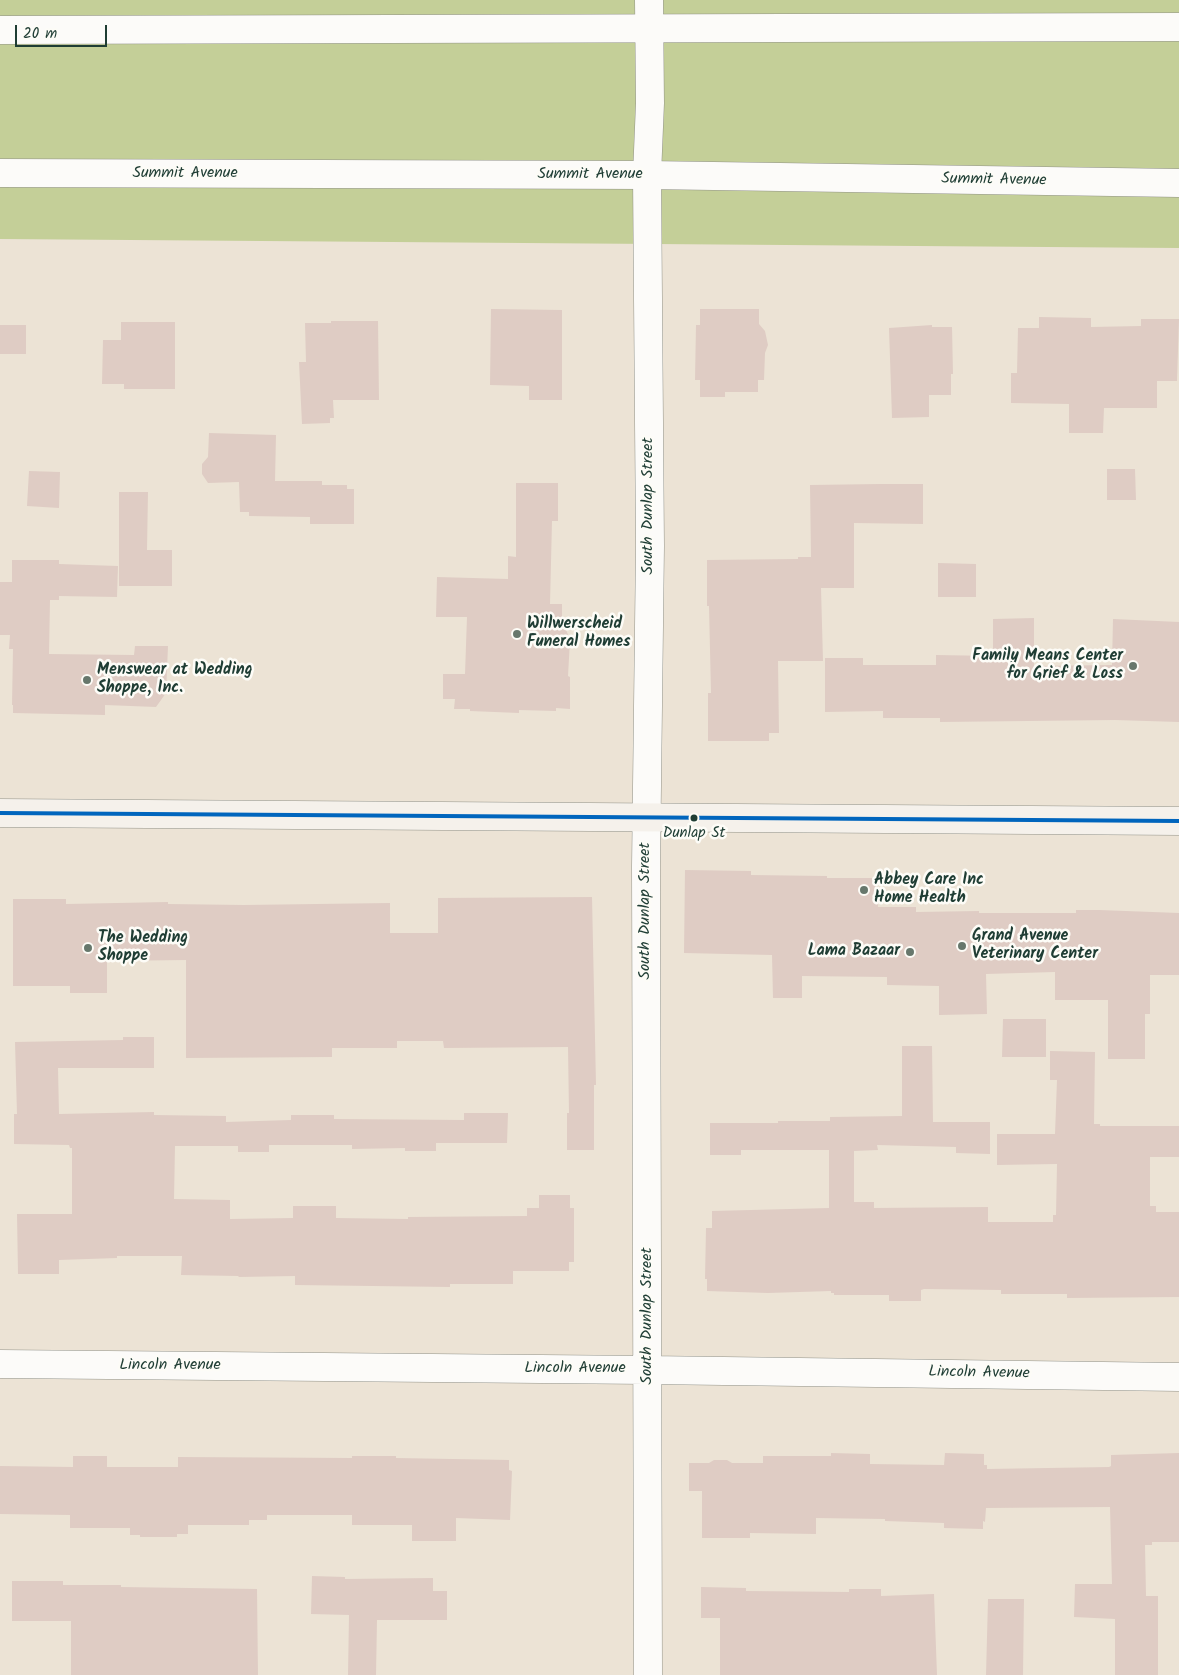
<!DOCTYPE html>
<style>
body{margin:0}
#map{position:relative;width:1179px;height:1675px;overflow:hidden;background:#ece3d5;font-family:Kalam,sans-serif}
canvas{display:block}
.scale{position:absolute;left:15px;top:25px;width:92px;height:22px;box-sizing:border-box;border:2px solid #1f3d34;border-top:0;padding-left:6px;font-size:15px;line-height:18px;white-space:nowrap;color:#1f3d34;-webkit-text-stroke:4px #fdfcf7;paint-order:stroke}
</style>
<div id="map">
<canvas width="1179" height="1675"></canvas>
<div class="scale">20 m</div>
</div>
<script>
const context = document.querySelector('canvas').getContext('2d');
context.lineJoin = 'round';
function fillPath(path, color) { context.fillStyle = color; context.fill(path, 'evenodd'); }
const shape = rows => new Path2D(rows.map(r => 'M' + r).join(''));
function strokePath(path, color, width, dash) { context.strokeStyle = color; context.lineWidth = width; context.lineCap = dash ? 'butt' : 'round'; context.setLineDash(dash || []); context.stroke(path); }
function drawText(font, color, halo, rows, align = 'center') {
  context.font = font + ' Kalam,sans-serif'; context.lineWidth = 5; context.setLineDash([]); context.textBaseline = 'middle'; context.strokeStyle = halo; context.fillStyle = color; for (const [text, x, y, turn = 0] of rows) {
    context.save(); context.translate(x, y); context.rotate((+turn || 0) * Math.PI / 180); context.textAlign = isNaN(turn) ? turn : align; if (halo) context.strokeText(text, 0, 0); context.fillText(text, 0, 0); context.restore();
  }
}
fillPath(shape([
 [0,0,1179,0,1179,248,0,239]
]), '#c4cf98');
fillPath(shape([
 [491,309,562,310,562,400,529,400,529,386,490,385],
 [700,309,759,309,759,324,765,331,768,345,765,353,764,380,758,380,758,392,725,392,725,397,700,397,700,380,695,380,696,325,700,325],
 [1039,317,1091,318,1091,327,1141,326,1141,319,1179,319,1177,381,1157,381,1157,408,1104,408,1103,433,1069,433,1069,404,1011,403,1011,373,1017,373,1018,328,1039,328],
 [331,321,378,321,379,400,333,400,334,418,330,418,330,423,302,424,299,362,306,362,305,323,331,323],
 [121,322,175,322,175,389,124,389,124,384,102,384,103,340,121,340],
 [0,325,26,325,26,354,0,354],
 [932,325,932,327,952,327,953,374,951,374,951,395,929,395,929,417,892,418,889,328],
 [209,433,276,435,275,481,322,481,322,485,347,485,347,489,354,489,354,524,310,524,310,517,249,516,249,512,240,512,239,482,208,483,202,474,202,464,208,457],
 [1107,469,1135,469,1136,500,1107,500],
 [29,471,60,472,59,508,27,506],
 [516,483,558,483,558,521,552,521,550,604,562,604,562,619,570,640,568,676,570,677,570,709,556,708,556,711,519,710,519,713,470,711,470,709,454,709,455,699,443,699,443,674,465,674,467,617,436,617,437,577,508,579,508,556,516,557],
 [880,484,923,484,923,524,854,523,854,588,821,588,823,661,778,661,779,733,769,733,769,741,708,741,708,693,711,693,709,606,707,606,707,560,798,559,798,557,811,557,810,485],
 [119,492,148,492,147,550,172,550,172,586,119,586],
 [12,560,59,560,59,564,118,566,117,597,59,596,59,600,50,600,49,654,134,655,135,646,168,646,166,693,156,707,105,705,105,715,13,713,13,705,12,705,13,649,9,649,10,635,0,635,0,582,12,582],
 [938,563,976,564,976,597,938,597],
 [1034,618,1034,666,1112,665,1113,619,1179,622,1179,722,1115,720,940,722,940,718,883,718,883,711,825,712,825,658,863,658,863,665,936,665,936,655,993,656,993,619],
 [685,870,751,871,751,875,827,876,827,878,878,878,878,907,916,907,916,912,979,911,979,913,1076,913,1076,910,1099,910,1179,913,1179,975,1150,975,1150,1014,1145,1014,1145,1059,1108,1059,1108,1000,1055,1000,1055,972,986,974,987,1014,939,1015,939,986,887,985,887,977,802,976,802,998,773,998,772,955,684,953],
 [592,897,596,1085,594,1085,594,1150,567,1150,567,1113,569,1113,568,1047,444,1048,443,1041,397,1041,397,1048,332,1048,332,1057,186,1058,186,960,107,961,107,993,70,993,70,986,13,986,13,899,66,899,66,904,168,902,168,904,244,905,390,903,390,933,438,933,438,898],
 [1003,1019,1046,1019,1046,1057,1002,1057],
 [123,1037,154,1037,154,1068,58,1068,59,1114,154,1112,154,1115,226,1116,226,1122,291,1120,291,1115,334,1115,334,1119,464,1120,464,1113,508,1113,507,1143,436,1143,436,1151,405,1151,405,1148,352,1149,352,1145,269,1145,269,1152,238,1152,238,1146,175,1146,174,1199,230,1200,230,1219,293,1218,293,1206,336,1206,336,1218,408,1219,408,1217,527,1216,527,1208,539,1208,539,1195,570,1195,570,1208,574,1208,574,1262,569,1262,569,1271,513,1271,513,1284,450,1284,450,1287,295,1285,295,1276,239,1277,238,1276,181,1275,182,1256,117,1256,117,1258,59,1260,59,1274,18,1274,17,1214,72,1214,72,1148,70,1148,69,1145,14,1144,14,1114,17,1114,15,1042,123,1040],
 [902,1046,932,1046,933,1122,990,1122,990,1154,956,1153,956,1147,877,1145,878,1150,854,1151,854,1202,874,1202,874,1208,988,1207,988,1222,1053,1222,1053,1215,1056,1215,1057,1164,997,1165,997,1134,1055,1134,1057,1080,1050,1080,1050,1051,1095,1052,1094,1124,1100,1124,1100,1126,1179,1126,1179,1157,1150,1157,1150,1206,1156,1206,1156,1212,1179,1212,1179,1297,1067,1298,1067,1294,1001,1294,1001,1290,924,1289,921,1290,921,1301,889,1301,889,1295,834,1295,834,1293,831,1293,831,1291,768,1293,707,1291,707,1279,705,1279,706,1228,712,1228,712,1211,829,1208,829,1150,741,1150,741,1155,710,1155,710,1123,778,1123,778,1121,830,1121,830,1117,902,1116],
 [831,1453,870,1454,870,1464,944,1465,945,1453,984,1454,984,1465,987,1465,987,1469,1109,1467,1111,1466,1111,1455,1179,1453,1179,1542,1152,1542,1152,1545,1145,1545,1146,1596,1158,1596,1158,1675,1115,1675,1115,1619,1074,1617,1075,1584,1112,1584,1110,1507,986,1508,985,1522,983,1521,983,1529,944,1528,944,1523,885,1521,885,1519,816,1518,816,1534,750,1533,750,1538,702,1538,702,1491,689,1491,689,1463,709,1463,714,1460,727,1460,732,1463,763,1463,763,1456,831,1456],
 [73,1456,107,1456,107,1467,178,1467,178,1457,352,1458,352,1456,396,1456,396,1458,509,1460,509,1470,512,1471,510,1520,456,1518,456,1541,412,1541,412,1525,352,1525,352,1515,267,1515,267,1520,249,1520,249,1525,188,1525,188,1534,177,1534,177,1537,140,1537,140,1535,130,1535,130,1528,70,1528,70,1515,0,1514,0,1466,73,1467],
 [312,1576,345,1577,345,1579,433,1578,433,1591,447,1591,447,1620,377,1620,376,1675,348,1675,349,1615,311,1614],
 [12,1581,63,1581,63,1585,121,1585,121,1587,257,1589,258,1675,71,1675,71,1621,12,1621],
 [701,1587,746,1588,746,1591,849,1592,849,1589,881,1589,881,1596,934,1594,937,1675,720,1675,720,1618,701,1618],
 [988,1599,1024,1599,1023,1675,986,1675]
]), '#dfccc4');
const minor = shape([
 [0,1364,648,1370,1179,1377],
 [648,1675,646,866,650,546,647,175,650,103,649,0]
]);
const tertiary = shape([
 [0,30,1179,27],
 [0,173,647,175,1179,183]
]);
const secondary = shape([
 [0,813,1179,821]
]);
strokePath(minor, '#919289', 29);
strokePath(tertiary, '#919289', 29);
strokePath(secondary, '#919289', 29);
strokePath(minor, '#fcfbf9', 28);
strokePath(tertiary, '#fcfbf9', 28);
strokePath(secondary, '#f5f1eb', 28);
strokePath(shape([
 [0,813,1179,821]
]), '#0065bd', 4);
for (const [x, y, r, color] of [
 [517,634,5,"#67776c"],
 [1133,666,5,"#67776c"],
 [87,680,5,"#67776c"],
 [694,818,4.5,"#1f3d34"],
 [864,890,5,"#67776c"],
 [962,946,5,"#67776c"],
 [88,948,5,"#67776c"],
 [910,952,5,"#67776c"]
]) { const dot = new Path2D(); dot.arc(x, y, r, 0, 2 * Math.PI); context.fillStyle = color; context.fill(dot); strokePath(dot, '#fdfcf7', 2); }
drawText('15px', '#1f3d34', '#fdfcf7', [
 ["Dunlap St",694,834]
]);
drawText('16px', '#1f3d34', '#fdfcf7', [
 ["Summit Avenue",185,174],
 ["Summit Avenue",590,175],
 ["Summit Avenue",994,181,1],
 ["South Dunlap Street",649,506,-90],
 ["South Dunlap Street",646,911,-90],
 ["South Dunlap Street",648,1316,-90],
 ["Lincoln Avenue",170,1366],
 ["Lincoln Avenue",575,1369],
 ["Lincoln Avenue",979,1374,1]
]);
drawText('bold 16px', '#1f3d34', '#fdfcf7', [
 ["Willwerscheid",527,625],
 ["Funeral Homes",527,643],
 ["Family Means Center",1123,657,"right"],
 ["for Grief & Loss",1123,675,"right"],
 ["Menswear at Wedding",97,671],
 ["Shoppe, Inc.",97,689],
 ["Abbey Care Inc",874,881],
 ["Home Health",874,899],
 ["Grand Avenue",972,937],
 ["Veterinary Center",972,955],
 ["The Wedding",98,939],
 ["Shoppe",98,957],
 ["Lama Bazaar",900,952,"right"]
], 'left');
</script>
